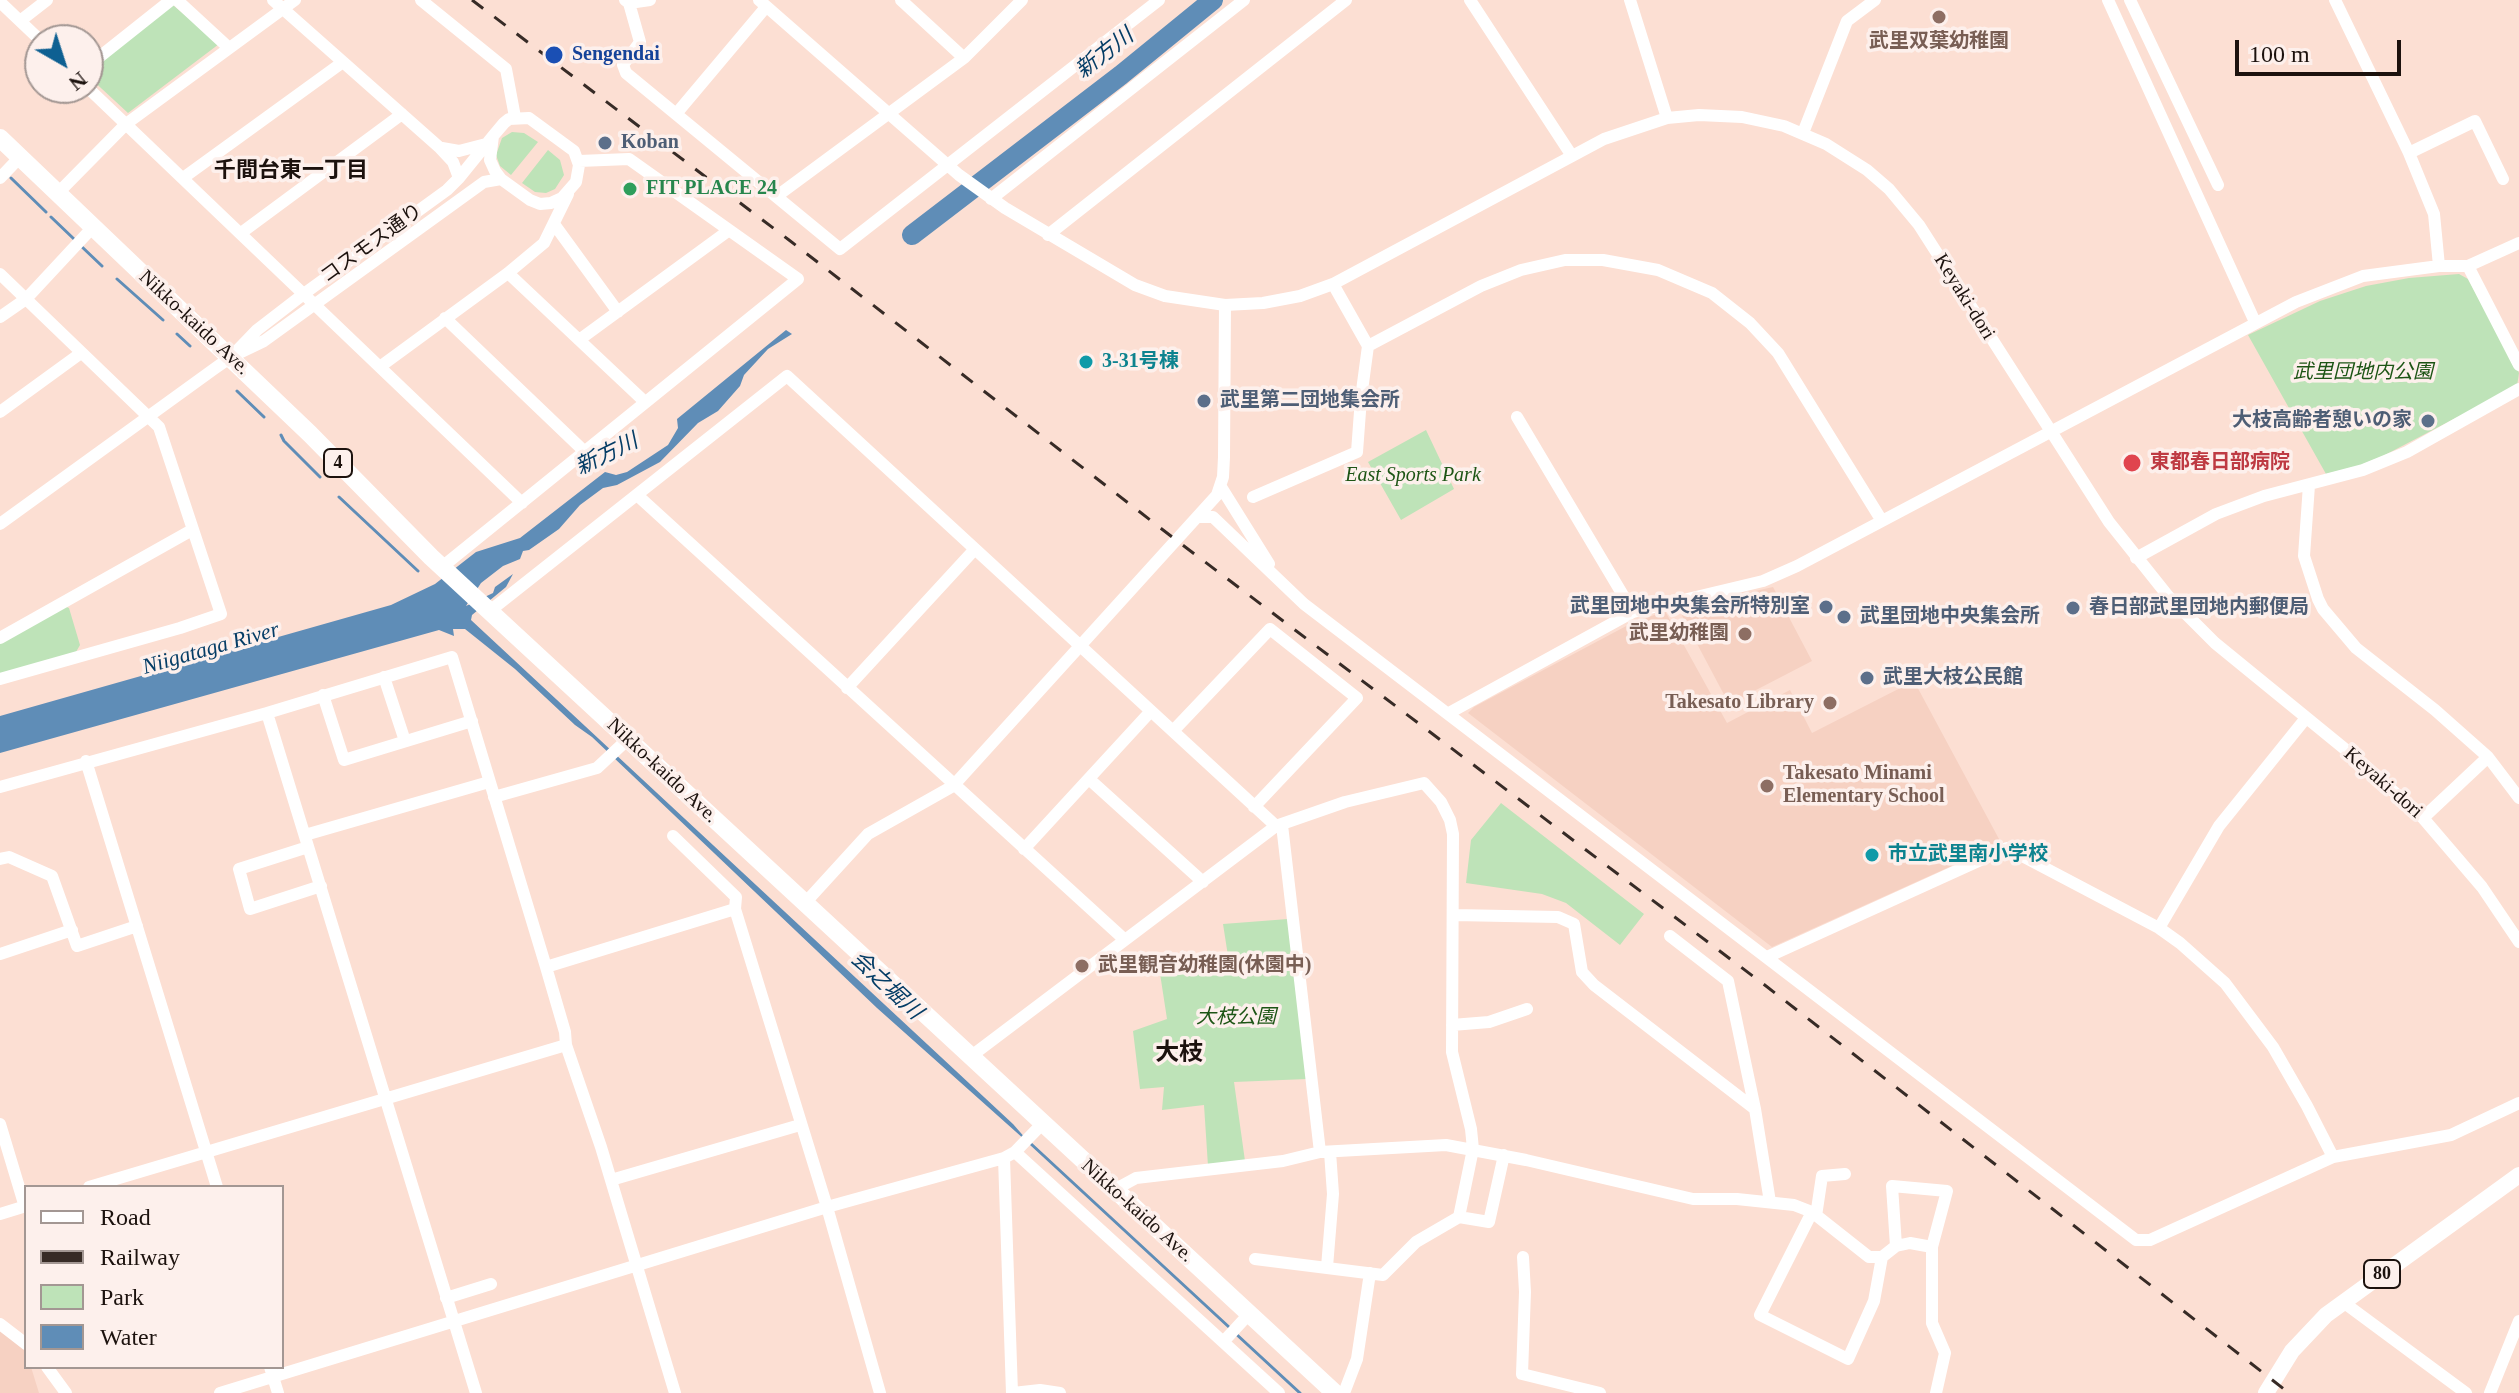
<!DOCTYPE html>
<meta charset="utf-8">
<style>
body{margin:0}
#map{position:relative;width:2519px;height:1393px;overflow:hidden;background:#fcdfd3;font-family:"Times New Roman",serif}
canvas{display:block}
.legend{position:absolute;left:24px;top:1185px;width:260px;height:184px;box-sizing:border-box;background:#fdf0ec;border:2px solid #a39793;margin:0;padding:10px 14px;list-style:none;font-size:24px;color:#1c120e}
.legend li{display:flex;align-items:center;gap:16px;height:40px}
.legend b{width:40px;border:2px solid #a39793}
.north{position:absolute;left:24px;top:24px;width:80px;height:80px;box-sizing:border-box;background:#fdf0ec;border:2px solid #a39793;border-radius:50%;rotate:141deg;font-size:22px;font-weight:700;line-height:32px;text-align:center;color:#1c120e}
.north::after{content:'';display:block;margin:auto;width:28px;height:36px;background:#0e6092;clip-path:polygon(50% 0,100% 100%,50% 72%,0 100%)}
.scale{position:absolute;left:2235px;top:40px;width:166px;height:36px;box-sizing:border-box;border:4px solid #1c120e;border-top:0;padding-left:10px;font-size:24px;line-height:28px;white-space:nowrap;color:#1c120e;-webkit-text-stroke:6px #fdf0ec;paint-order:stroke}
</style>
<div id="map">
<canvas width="2519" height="1393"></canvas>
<ul class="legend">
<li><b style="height:10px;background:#fff"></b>Road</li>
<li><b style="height:10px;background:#372b26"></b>Railway</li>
<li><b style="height:22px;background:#bee3b8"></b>Park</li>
<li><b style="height:22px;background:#5f8db7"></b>Water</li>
</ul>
<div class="north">N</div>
<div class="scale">100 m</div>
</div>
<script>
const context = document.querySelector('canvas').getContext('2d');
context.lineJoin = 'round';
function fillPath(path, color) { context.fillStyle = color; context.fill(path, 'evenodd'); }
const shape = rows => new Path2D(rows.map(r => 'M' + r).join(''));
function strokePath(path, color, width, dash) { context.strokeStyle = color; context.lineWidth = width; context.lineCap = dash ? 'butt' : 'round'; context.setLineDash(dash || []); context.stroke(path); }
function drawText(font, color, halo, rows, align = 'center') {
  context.font = font + ' "Times New Roman","Noto Sans JP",serif'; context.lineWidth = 7; context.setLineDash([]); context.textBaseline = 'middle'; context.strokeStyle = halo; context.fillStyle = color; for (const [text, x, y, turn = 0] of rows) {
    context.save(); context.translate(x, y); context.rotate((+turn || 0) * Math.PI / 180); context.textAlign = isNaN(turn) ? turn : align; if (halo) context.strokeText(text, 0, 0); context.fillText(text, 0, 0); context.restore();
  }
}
fillPath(shape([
 [1773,587,1812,661,1729,704,1678,608],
 [1665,611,1727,723,1790,690,1812,733,1914,681,1999,839,1998,845,1772,947,1468,713,1474,707,1630,624],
 [0,1329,26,1352,26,1367,31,1367,39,1393,0,1393]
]), '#f6d1c2');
fillPath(shape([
 [173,5,219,44,128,113,88,76,88,71],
 [512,132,524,133,538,142,511,175,500,166,496,155,502,138],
 [548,150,560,160,564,175,555,189,546,193,535,192,522,183],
 [2459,274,2468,279,2519,373,2517,386,2383,456,2358,466,2326,474,2248,335,2320,301,2366,286,2409,278],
 [1426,430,1454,489,1401,520,1368,462],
 [62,605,69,608,80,645,76,652,0,674,0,643],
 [1501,803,1644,914,1620,945,1566,903,1542,894,1466,883,1471,840],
 [1288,919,1307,1079,1234,1082,1245,1161,1208,1166,1204,1105,1162,1110,1164,1087,1140,1089,1133,1031,1167,1019,1159,967,1228,956,1223,924]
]), '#bee3b8');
fillPath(shape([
 [786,330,792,334,768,349,744,375,740,386,718,411,698,423,660,462,617,485,603,488,580,505,559,529,529,550,523,551,520,559,503,566,481,583,466,606,493,593,495,587,513,574,506,587,472,615,471,620,1013,1124,1034,1148,877,1008,592,737,575,725,515,669,465,629,453,629,454,636,439,630,0,753,0,716,391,605,435,584,476,552,520,538,605,472,616,475,627,472,668,445,678,428,677,419]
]), '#5f8db7');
strokePath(shape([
 [11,178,46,212],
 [51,217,74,239],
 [81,246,102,266],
 [117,279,163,320],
 [177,334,190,346],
 [237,391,264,417],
 [281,435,284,441,320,477],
 [339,497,418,571],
 [1030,1143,1230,1328],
 [1235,1333,1300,1393]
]), '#5f8db7', 3);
strokePath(shape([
 [912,235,1121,75,1213,0]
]), '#5f8db7', 20);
strokePath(shape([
 [177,0,229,48],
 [273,0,439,147,453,162,459,178],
 [421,0,506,69,515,117],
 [625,0,629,3,650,0],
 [759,0,959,175,1005,208,1135,285,1165,296,1225,305,1263,303,1300,296,1333,284,1604,139,1667,118,1699,115,1742,117,1784,126,1826,144,1867,170,1889,189,1919,225,2109,522,2168,596,2215,643,2362,763,2423,818,2482,887,2519,942],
 [901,0,964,58],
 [1470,0,1572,156],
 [1630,0,1667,118],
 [2108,0,2255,322],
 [2130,0,2218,185],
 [2335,0,2409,153,2434,214,2439,266],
 [0,2,40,40],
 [629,3,640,42,623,65,626,73,840,249,1159,0],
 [20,21,47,0],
 [88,66,171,0],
 [88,88,522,503],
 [676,114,766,7],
 [1803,133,1847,21,1875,0],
 [442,148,459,151,486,144],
 [2409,153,2475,121,2503,179],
 [0,178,20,157],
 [183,178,343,62],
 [57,194,126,124,295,0],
 [777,196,964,58,1022,0],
 [991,199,1244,0],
 [554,224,618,312],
 [241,233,402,114],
 [1048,235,1346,0],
 [2468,266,2519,365],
 [508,273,645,402],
 [0,274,159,427,221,614,180,628,0,679],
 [0,317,26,299,93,227],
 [445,318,585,452],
 [579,340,728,231],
 [1368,346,1481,286,1521,270,1565,260,1603,260,1658,270,1712,293,1750,323,1778,353,1882,521],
 [239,353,264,341,484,182,501,179],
 [381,366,508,273,544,243,568,194],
 [0,412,81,353],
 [1517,417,1633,612],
 [2309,485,2304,556,2318,599,2323,609,2356,648,2435,710,2488,757,2519,798],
 [1221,487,1269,564],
 [637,495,1125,940],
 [1253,497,1357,452,1361,398,1368,346,1333,284],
 [1197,517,1213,517,1304,604,2136,1240,2150,1240,2333,1157,2451,1135,2519,1103],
 [0,524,214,369,231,357,257,330,305,293,447,190,459,178,493,136,504,123,509,119,529,118,574,151,579,165,576,182,562,198,551,203,540,204,530,200,501,179,495,171,490,160,493,136],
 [2136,558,2216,514,2264,496,2363,470,2407,452,2519,389],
 [442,567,798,279,629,159,579,161],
 [491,610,787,376,1276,826],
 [0,638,192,530],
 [384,677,405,741],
 [847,688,975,549],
 [323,695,344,760,472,721],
 [267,713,476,1393],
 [1449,713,1633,612,1763,581,1797,566,2296,302,2363,276,2439,266,2468,266,2519,243],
 [1173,731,1270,629,1357,698,1254,807],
 [86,761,217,1187],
 [1089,779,1203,882],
 [0,787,267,713,452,657,546,967,565,1032,566,1045,601,1147,675,1393],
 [494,797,597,768,628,739],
 [2423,818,2488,757],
 [1282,825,1320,1152],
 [305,835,489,782],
 [673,836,736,897,735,909,827,1207,880,1393],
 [308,847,239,869,250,909,321,886],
 [1024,849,1151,711],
 [0,859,9,857,52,876,77,946,137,926],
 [805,903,868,834,953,786,1217,495,1223,477,1224,457,1225,305],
 [1454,915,1558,917,1574,924,1582,972,1594,985,1755,1109,1770,1202],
 [2159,928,2219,826,2306,718],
 [1670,936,1728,981,1755,1109],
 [0,954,72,930],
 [1767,957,2007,848,2159,928,2180,943,2225,983,2273,1047,2307,1106,2333,1157],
 [546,967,735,909],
 [1452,1025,1489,1022,1527,1009],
 [970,1057,1276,826,1345,802,1424,783,1441,802,1450,820,1453,834,1452,1052,1471,1129,1473,1149,1459,1217,1416,1242,1383,1275,1255,1259],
 [0,1124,25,1207],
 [1015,1152,1279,1393],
 [1004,1158,1012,1393],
 [611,1180,800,1125],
 [89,1187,566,1045],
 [1114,1190,1136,1178,1283,1161,1320,1152,1446,1145,1526,1160,1693,1199,1737,1199,1794,1205,1812,1212,1869,1257,1882,1257,1896,1246,1910,1243,1932,1247],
 [1812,1212,1760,1315,1848,1359,1874,1301,1882,1257],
 [0,1214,26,1206],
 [1816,1216,1822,1176,1845,1174],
 [1459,1217,1489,1222,1504,1155],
 [1896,1246,1892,1186,1947,1191,1932,1247,1932,1323,1945,1353,1936,1393],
 [1523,1257,1525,1292,1522,1374,1600,1393],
 [1327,1267,1333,1194,1330,1152],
 [446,1298,491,1284],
 [2343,1302,2466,1393],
 [0,1324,26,1344],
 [1224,1341,1249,1314],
 [47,1367,66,1393],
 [270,1367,278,1393],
 [220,1393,827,1207,1004,1158,1015,1152,1042,1124],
 [1013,1393,1040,1390,1060,1393],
 [1344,1393,1357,1359,1370,1273],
 [2490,1393,2519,1321]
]), '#fff', 12);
strokePath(shape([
 [2266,1393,2292,1351,2326,1315,2519,1175]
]), '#fff', 16);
strokePath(shape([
 [0,138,310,434,431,557,1335,1393]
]), '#fff', 18);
strokePath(shape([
 [472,0,789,240,1176,540,1766,986,2289,1393]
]), '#372b26', 3, [14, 14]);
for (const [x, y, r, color] of [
 [1939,17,8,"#8d6e63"],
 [554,55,10,"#1a4fb4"],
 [605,143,8,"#5c6f8a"],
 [630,189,8,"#2e9e5b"],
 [1086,362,8,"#0f9aa8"],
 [1204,401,8,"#5c6f8a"],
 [2428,421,8,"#5c6f8a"],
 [2132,463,10,"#e0444e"],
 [1826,607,8,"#5c6f8a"],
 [2073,608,8,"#5c6f8a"],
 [1844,617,8,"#5c6f8a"],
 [1745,634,8,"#8d6e63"],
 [1867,678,8,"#5c6f8a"],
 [1830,703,8,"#8d6e63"],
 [1767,786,8,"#8d6e63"],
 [1872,855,8,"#0f9aa8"],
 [1082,966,8,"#8d6e63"]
]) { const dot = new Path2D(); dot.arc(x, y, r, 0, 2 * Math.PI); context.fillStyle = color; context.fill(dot); strokePath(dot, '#fdf0ec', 3); }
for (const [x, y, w] of [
 [338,463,28],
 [2382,1274,36]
]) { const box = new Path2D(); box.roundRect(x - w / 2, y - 14, w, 28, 6); context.fillStyle = '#fdf0ec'; context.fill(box); strokePath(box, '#1c120e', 2); }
drawText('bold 18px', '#1c120e', null, [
 ["4",338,463],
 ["80",2382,1274]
]);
drawText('bold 20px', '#785e54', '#fdf0ec', [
 ["武里双葉幼稚園",1939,42,"center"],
 ["武里幼稚園",1729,634],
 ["Takesato Library",1814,703],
 ["Takesato Minami",1783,774,"left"],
 ["Elementary School",1783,797,"left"],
 ["武里観音幼稚園(休園中)",1098,966,"left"]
], 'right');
drawText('bold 20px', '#164399', '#fdf0ec', [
 ["Sengendai",572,55]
], 'left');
drawText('bold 20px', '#4e5e75', '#fdf0ec', [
 ["Koban",621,143],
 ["武里第二団地集会所",1220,401],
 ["大枝高齢者憩いの家",2412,421,"right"],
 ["武里団地中央集会所特別室",1810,607,"right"],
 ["春日部武里団地内郵便局",2089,608],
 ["武里団地中央集会所",1860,617],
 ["武里大枝公民館",1883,678]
], 'left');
drawText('bold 20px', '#27864d', '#fdf0ec', [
 ["FIT PLACE 24",646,189]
], 'left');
drawText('20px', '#1c120e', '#fdf0ec', [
 ["コスモス通り",372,244,-36],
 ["Keyaki-dori",1964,297,58],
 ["Nikko-kaido Ave.",194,323,43],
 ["Nikko-kaido Ave.",662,771,43],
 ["Keyaki-dori",2383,783,41],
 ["Nikko-kaido Ave.",1137,1211,42]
]);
drawText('bold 20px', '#0d838f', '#fdf0ec', [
 ["3-31号棟",1102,362],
 ["市立武里南小学校",1888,855]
], 'left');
drawText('italic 20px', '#1d5515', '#fdf0ec', [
 ["武里団地内公園",2363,373],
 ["East Sports Park",1413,476],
 ["大枝公園",1236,1018]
]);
drawText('bold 20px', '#be3a42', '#fdf0ec', [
 ["東都春日部病院",2150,463]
], 'left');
drawText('italic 22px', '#053d66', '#fdf0ec', [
 ["新方川",1105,54,-38],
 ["新方川",607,455,-26],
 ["Niigataga River",211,649,-16],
 ["会之堀川",886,986,43]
]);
drawText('bold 22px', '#1c120e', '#fdf0ec', [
 ["千間台東一丁目",291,171]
]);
drawText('bold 24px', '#1c120e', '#fdf0ec', [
 ["大枝",1179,1054]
]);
</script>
